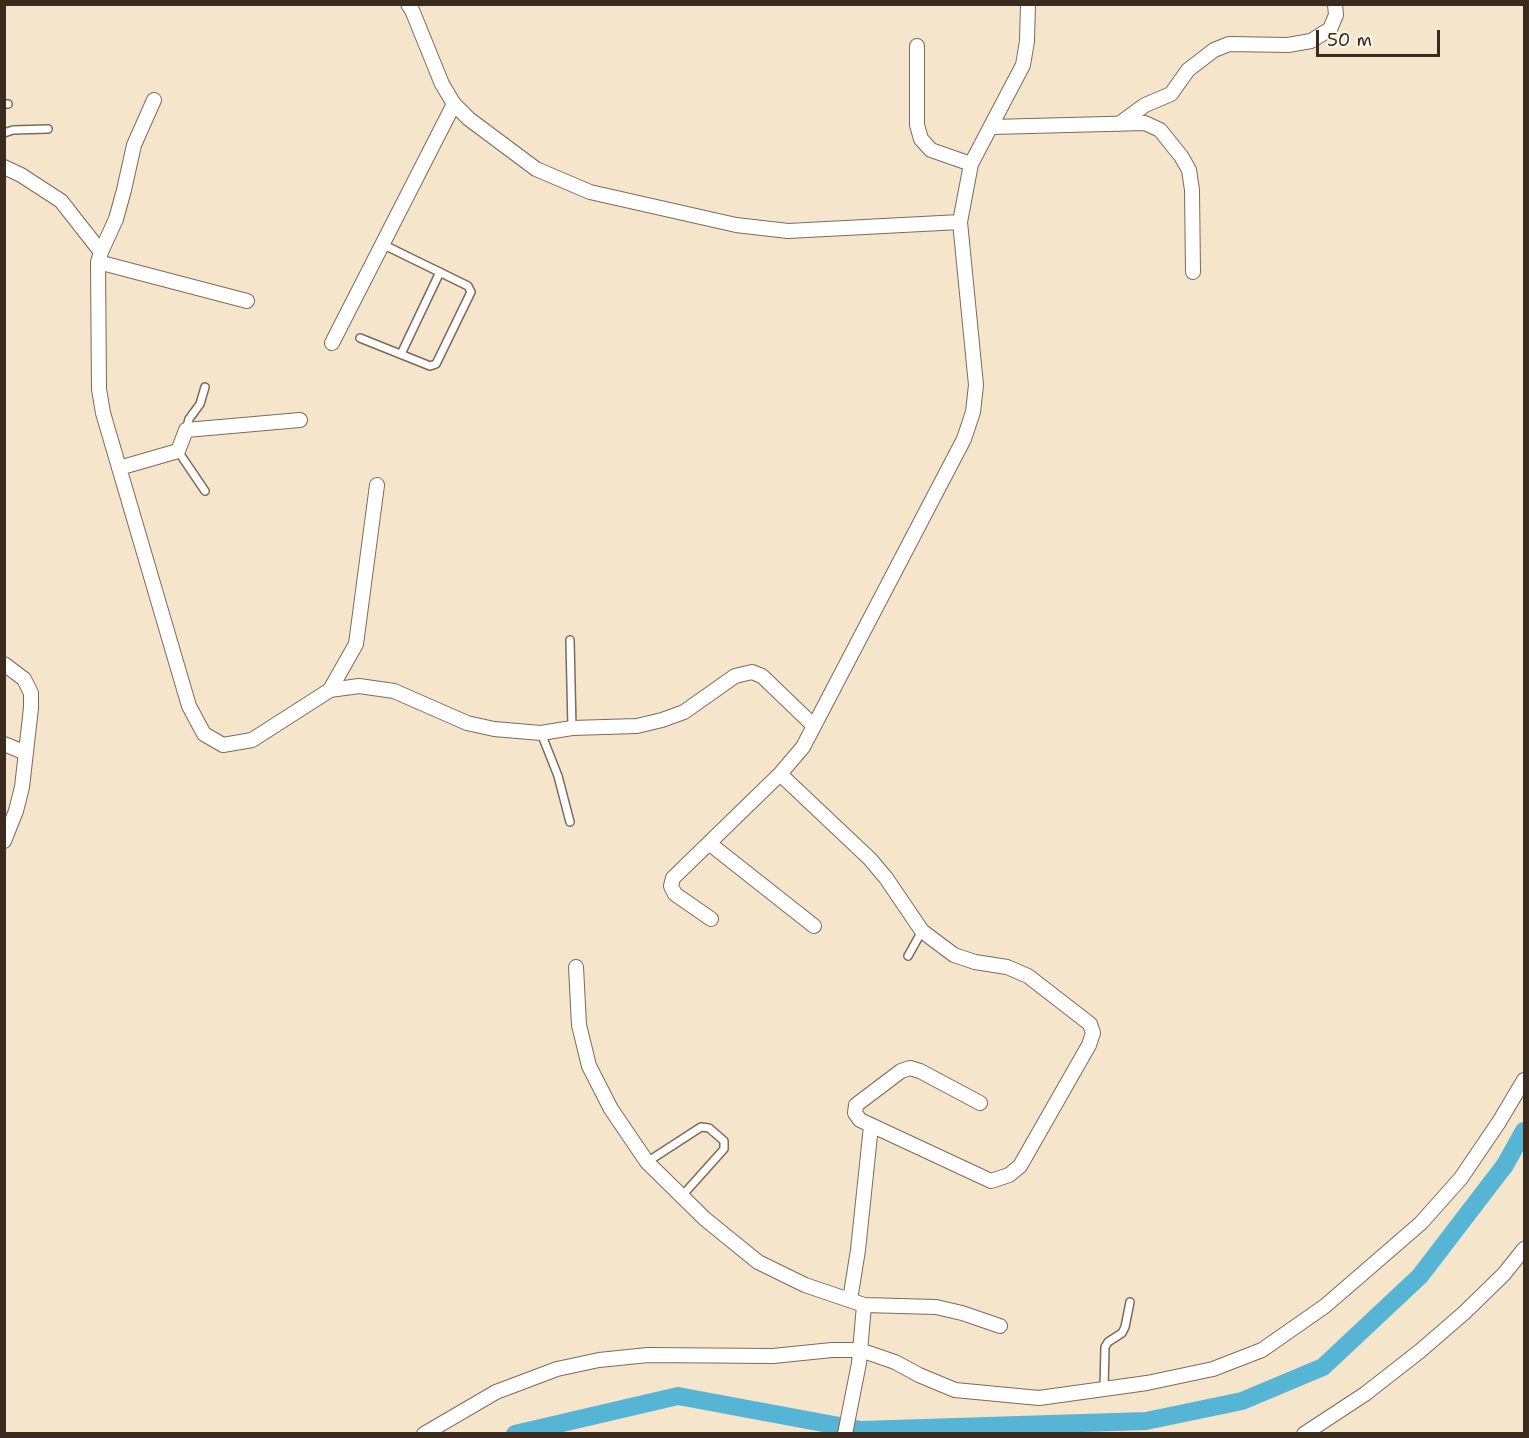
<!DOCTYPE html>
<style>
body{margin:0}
#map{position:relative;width:1529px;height:1438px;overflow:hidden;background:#f4e5cb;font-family:"Shantell Sans",sans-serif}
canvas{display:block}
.frame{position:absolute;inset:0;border:6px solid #3b2a1e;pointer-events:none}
.scale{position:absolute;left:1316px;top:30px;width:124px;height:27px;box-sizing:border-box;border:3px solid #3b2a1e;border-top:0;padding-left:8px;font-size:18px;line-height:21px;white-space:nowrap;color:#3b2a1e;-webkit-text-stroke:4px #fbf7ec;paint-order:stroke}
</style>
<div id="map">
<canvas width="1529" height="1438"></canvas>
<div class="frame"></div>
<div class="scale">50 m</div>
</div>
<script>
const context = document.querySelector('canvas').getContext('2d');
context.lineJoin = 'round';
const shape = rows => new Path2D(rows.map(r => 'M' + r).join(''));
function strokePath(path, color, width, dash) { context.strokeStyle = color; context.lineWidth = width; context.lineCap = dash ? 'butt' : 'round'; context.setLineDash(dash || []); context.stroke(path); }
strokePath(shape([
 [515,1434,678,1396,861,1430,1146,1421,1242,1401,1323,1367,1420,1276,1505,1165,1524,1131]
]), '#56b4d4', 18);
const lane = shape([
 [4,104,8,104],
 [4,133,13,130,48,129],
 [360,338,430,366,436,364,471,292,468,286,382,244],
 [401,354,440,272],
 [186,430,189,419,200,404,205,387],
 [178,451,205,491],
 [570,640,572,728],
 [541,733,558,776,570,822],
 [908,956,922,931],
 [647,1162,701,1127,709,1128,724,1141,724,1149,681,1197],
 [1104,1389,1105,1347,1108,1342,1122,1333,1125,1327,1130,1302]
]);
const street = shape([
 [408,4,412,10,442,84,454,104,469,119,536,169,590,192,736,225,788,231,960,222],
 [917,46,917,125,921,139,931,150,971,164],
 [1119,124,1145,105,1171,94,1188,70,1214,50,1229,44,1288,45,1311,41,1330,29,1336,15,1335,4],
 [992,127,1145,123,1160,130,1181,156,1189,170,1192,190,1193,272],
 [4,167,21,175,61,201,101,252,98,262,99,389,103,413,189,706,204,734,223,745,252,740,330,690,356,644,377,485],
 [101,252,116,219,124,190,134,145,154,100],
 [98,262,247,301],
 [332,343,454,104],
 [119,468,178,451,186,430,300,420],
 [4,664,24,679,31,693,31,708,22,787,16,811,4,841],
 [330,690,359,686,394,691,467,723,494,729,541,733,572,728,637,726,662,720,684,712,735,676,752,672,762,676,814,726],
 [4,744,26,753],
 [710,844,814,926],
 [711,919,675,894,671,886,673,878,780,774],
 [576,967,579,1025,589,1066,611,1109,647,1162,705,1219,758,1262,805,1285,864,1305,936,1307,962,1313,1000,1326],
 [980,1103,920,1071,910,1068,901,1071,856,1105,855,1113,860,1120,991,1181,1009,1175,1020,1166,1089,1045,1093,1033,1090,1024,1028,976,1007,967,975,962,954,955,922,931,886,878,870,859,780,774,803,747,964,439,973,412,976,385,960,222,971,164,1023,65,1027,41,1028,4],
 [850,1300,858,1250,871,1126],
 [424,1434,496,1392,557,1369,599,1360,648,1355,773,1356,832,1350,860,1350,895,1362,919,1375,955,1390,1039,1398,1147,1383,1213,1369,1262,1350,1325,1306,1421,1223,1461,1178,1499,1122,1524,1080],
 [845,1434,859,1363,864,1305],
 [1304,1434,1365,1394,1420,1351,1464,1313,1504,1274,1524,1249]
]);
strokePath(lane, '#7c6b5b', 10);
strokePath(street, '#7c6b5b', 16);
strokePath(lane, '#fff', 7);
strokePath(street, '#fff', 14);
</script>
